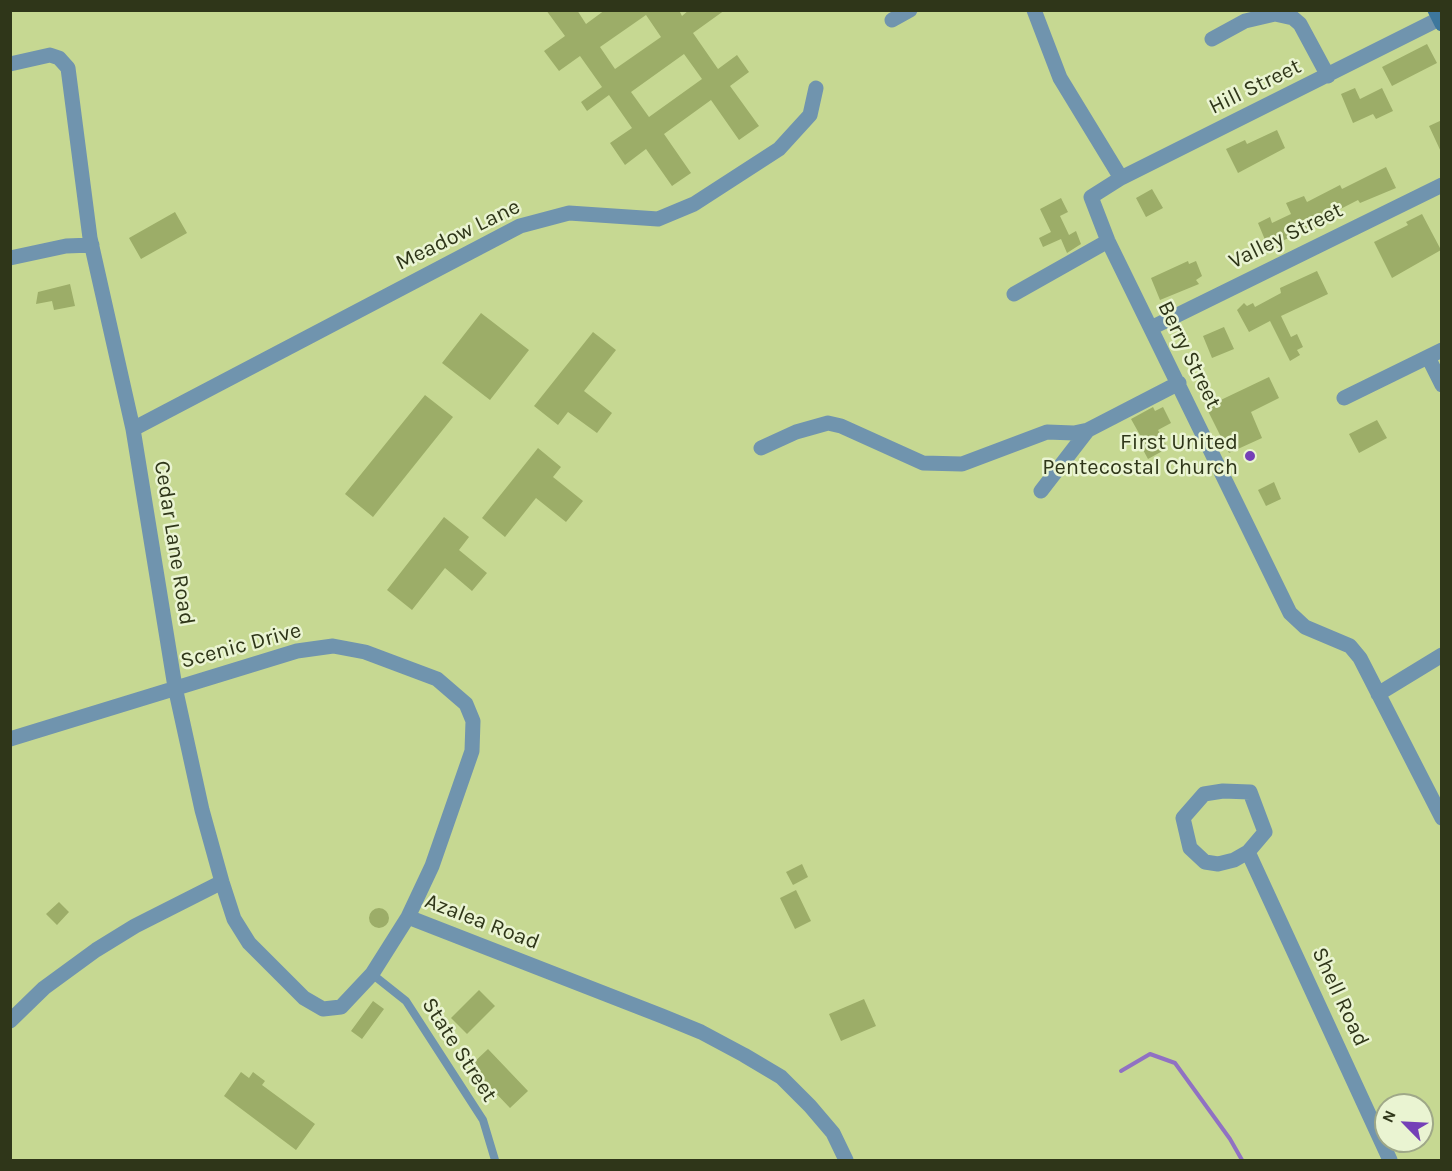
<!DOCTYPE html>
<style>
body{margin:0}
#map{position:relative;width:1452px;height:1171px;overflow:hidden;background:#c6d892;font-family:Karla,sans-serif}
canvas{display:block}
.frame{position:absolute;inset:0;border:12px solid #2f3619;pointer-events:none}
.north{position:absolute;left:1374px;top:1093px;width:60px;height:60px;box-sizing:border-box;background:#eaf4d2;border:2px solid #9fa888;border-radius:50%;rotate:294deg;font-size:16px;font-weight:700;line-height:24px;text-align:center;color:#2f3619}
.north::after{content:'';display:block;margin:auto;width:21px;height:27px;background:#7540b7;clip-path:polygon(50% 0,100% 100%,50% 72%,0 100%)}
</style>
<div id="map">
<canvas width="1452" height="1171"></canvas>
<div class="frame"></div>
<div class="north">N</div>
</div>
<script>
const context = document.querySelector('canvas').getContext('2d');
context.lineJoin = 'round';
const shape = rows => new Path2D(rows.map(r => 'M' + r).join(''));
function strokePath(path, color, width, dash) { context.strokeStyle = color; context.lineWidth = width; context.lineCap = dash ? 'butt' : 'round'; context.setLineDash(dash || []); context.stroke(path); }
function fillPath(path, color) { context.fillStyle = color; context.fill(path, 'evenodd'); }
function drawText(font, color, halo, rows, align = 'center') {
  context.font = font + ' Karla,sans-serif'; context.lineWidth = 5; context.setLineDash([]); context.textBaseline = 'middle'; context.strokeStyle = halo; context.fillStyle = color; for (const [text, x, y, turn = 0] of rows) {
    context.save(); context.translate(x, y); context.rotate((+turn || 0) * Math.PI / 180); context.textAlign = isNaN(turn) ? turn : align; if (halo) context.strokeText(text, 0, 0); context.fillText(text, 0, 0); context.restore();
  }
}
strokePath(shape([
 [1121,1071,1150,1054,1175,1063,1230,1139,1242,1160]
]), '#9071c3', 4);
fillPath(shape([
 [546,10,577,10,586,24,605,10,679,10,682,16,689,10,725,10,693,33,718,69,737,55,749,72,730,86,759,126,739,140,711,100,664,134,691,173,672,186,646,149,625,165,610,143,632,128,609,95,587,111,581,102,602,87,580,56,559,71,544,51,565,36],
 [646,15,661,37,615,69,600,47],
 [684,54,702,79,649,117,631,92],
 [1427,44,1437,63,1392,86,1382,67],
 [1355,88,1360,99,1382,88,1393,111,1376,119,1373,114,1353,123,1341,94],
 [1442,120,1442,154,1429,126],
 [1277,130,1285,148,1238,173,1226,149,1245,140,1247,144],
 [1386,167,1396,188,1360,203,1358,200,1315,222,1317,226,1268,247,1258,223,1270,217,1272,223,1291,214,1286,203,1304,196,1307,202,1340,185,1342,189],
 [1152,189,1163,208,1146,217,1136,198],
 [1061,198,1068,212,1060,216,1069,235,1076,231,1081,244,1067,253,1061,239,1043,247,1039,238,1051,232,1040,209],
 [175,212,187,233,141,259,129,238],
 [1422,214,1441,250,1392,278,1374,242,1408,225,1406,222],
 [1188,261,1189,264,1196,261,1202,276,1196,280,1199,284,1160,300,1151,278],
 [1317,271,1328,294,1281,316,1291,337,1297,334,1303,347,1297,350,1300,355,1290,361,1270,321,1249,332,1237,310,1244,303,1247,306,1253,303,1255,307,1281,293,1280,288],
 [70,284,75,306,54,310,52,301,36,304,38,292],
 [481,313,529,350,490,400,442,363],
 [1224,327,1234,349,1212,358,1203,336],
 [593,332,616,350,584,391,612,413,597,433,568,412,558,425,534,406],
 [1269,377,1279,398,1251,412,1262,438,1229,453,1206,407],
 [425,395,453,417,373,517,345,494],
 [1153,407,1155,411,1163,407,1171,423,1158,430,1168,448,1148,459,1141,446,1145,444,1131,419],
 [1377,420,1387,438,1359,453,1349,434],
 [538,448,561,467,553,477,583,501,566,522,536,498,505,537,482,518],
 [1274,482,1281,499,1266,506,1258,490],
 [444,517,469,537,459,550,487,573,472,591,445,568,412,610,387,590],
 [802,864,808,877,793,885,786,872],
 [796,890,811,921,795,929,780,898],
 [59,902,69,912,57,925,46,914],
 '369 918a10 10 0 1 1 20 0a10 10 0 1 1-20 0Z',
 [479,990,495,1006,467,1034,451,1018],
 [864,999,876,1026,841,1041,829,1014],
 [373,1001,384,1009,362,1039,351,1031],
 [488,1049,528,1091,510,1108,470,1066],
 [241,1072,249,1078,253,1072,265,1081,262,1085,315,1124,296,1150,224,1096]
]), '#9cad68');
strokePath(shape([
 [372,974,406,1001,483,1120,495,1160]
]), '#7094ae', 8);
strokePath(shape([
 [1034,10,1060,78,1121,178],
 [1439,19,1121,178,1091,197,1108,241,1290,613,1305,627,1350,646,1360,658,1442,818],
 [892,20,910,10],
 [1212,39,1245,21,1275,14,1293,18,1300,24,1328,76],
 [10,64,50,55,59,58,68,68,90,238,133,429,175,687,202,810,222,882,234,919,249,943,304,998,323,1009,341,1007,372,974,408,917,662,1016,701,1032,744,1055,781,1077,810,1106,833,1133,846,1160],
 [10,258,66,246,92,245],
 [1014,294,1108,241],
 [1151,328,1442,185],
 [1428,357,1442,385],
 [1344,398,1442,350],
 [133,429,520,226,569,213,658,219,694,204,779,149,810,115,816,88],
 [761,448,796,432,828,423,841,426,923,463,962,464,1047,432,1074,433,1088,430,1179,383],
 [1041,491,1088,430],
 [1378,694,1442,655],
 [10,739,297,651,333,646,365,652,437,679,466,704,473,721,472,751,432,866,408,917],
 [1223,791,1250,792,1265,832,1248,852,1234,860,1218,864,1205,862,1190,848,1183,818,1204,794,1223,791],
 [1248,852,1390,1160],
 [10,1021,44,988,96,950,135,926,222,882]
]), '#7094ae', 15);
strokePath(shape([
 [1435,10,1442,24]
]), '#3d779d', 15);
for (const [x, y, r, color] of [
 [1250,456,6,"#7540b7"]
]) { const dot = new Path2D(); dot.arc(x, y, r, 0, 2 * Math.PI); context.fillStyle = color; context.fill(dot); strokePath(dot, '#eaf4d2', 2); }
drawText('22px', '#2f3619', '#eaf4d2', [
 ["Hill Street",1255,87,-26],
 ["Meadow Lane",458,235,-26],
 ["Valley Street",1286,236,-26],
 ["Berry Street",1189,355,64],
 ["Cedar Lane Road",174,543,81],
 ["Scenic Drive",241,646,-15],
 ["Azalea Road",482,922,21],
 ["Shell Road",1340,997,65],
 ["State Street",459,1050,57]
]);
drawText('22px', '#2f3619', '#eaf4d2', [
 ["First United",1238,443],
 ["Pentecostal Church",1238,468]
], 'right');
</script>
